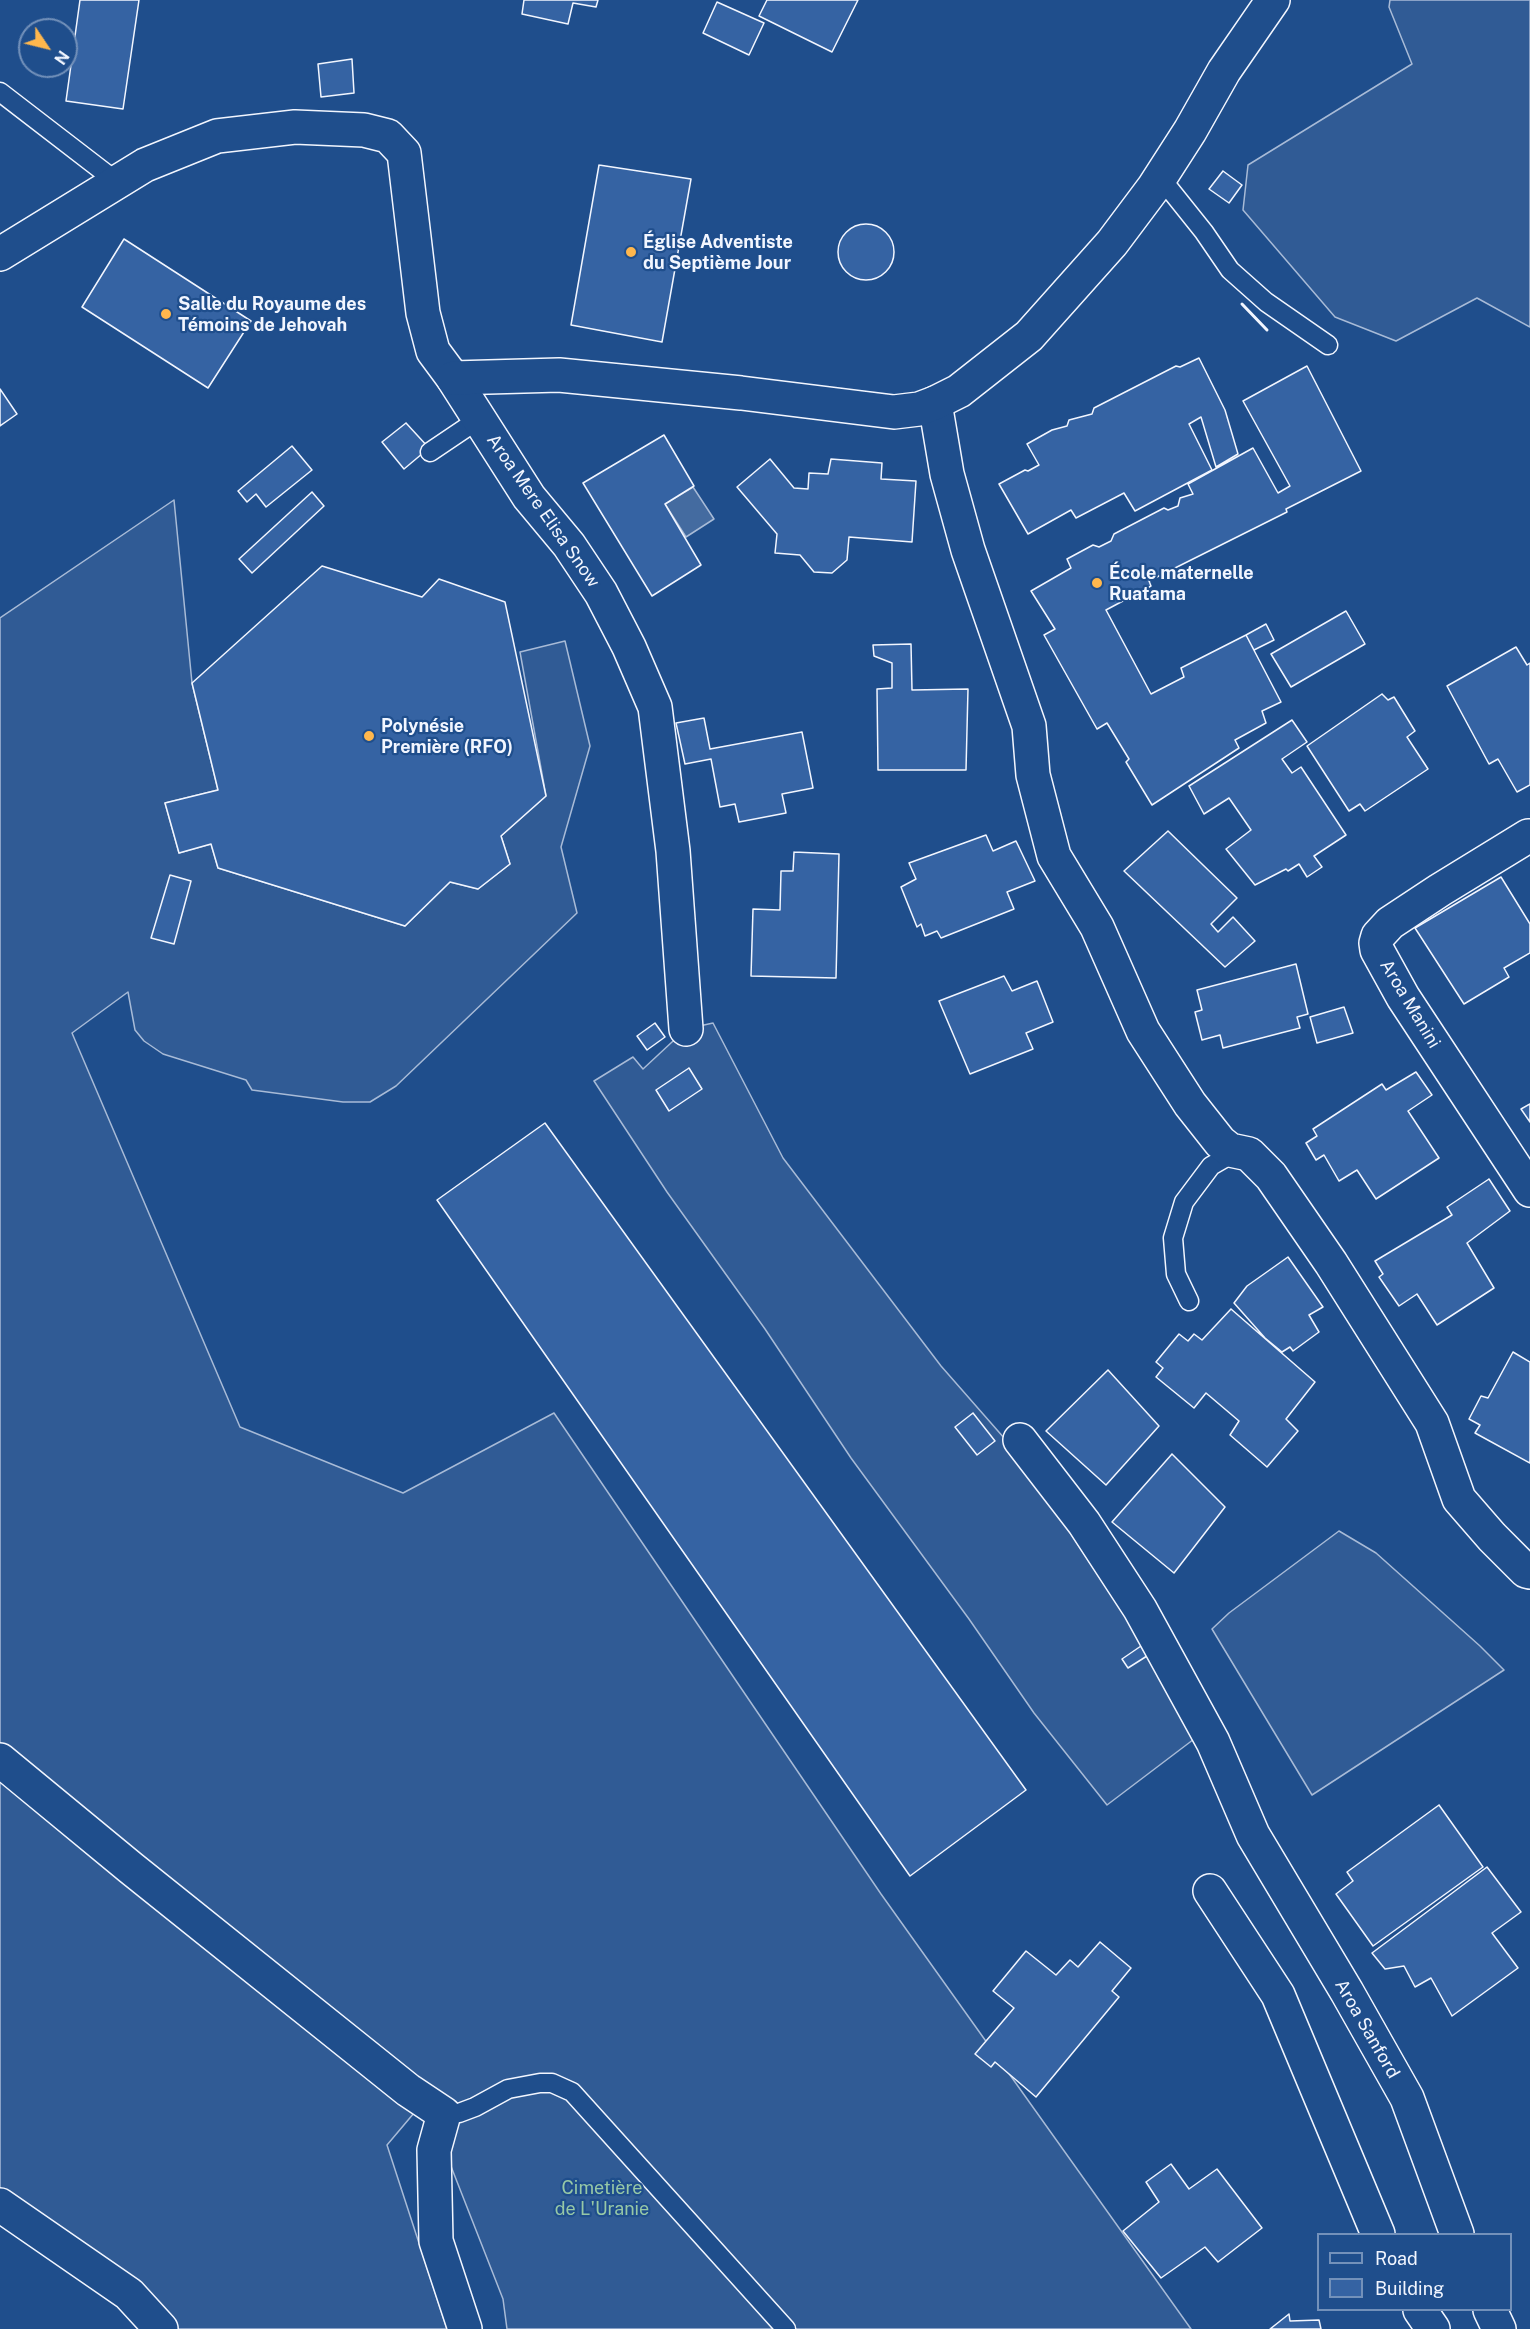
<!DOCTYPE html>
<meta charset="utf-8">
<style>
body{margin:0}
#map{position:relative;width:1530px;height:2329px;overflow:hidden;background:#1f4e8c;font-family:"Public Sans",sans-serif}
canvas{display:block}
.legend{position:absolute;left:1317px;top:2233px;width:195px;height:78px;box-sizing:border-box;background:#1f4e8c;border:2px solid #7391ba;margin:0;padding:8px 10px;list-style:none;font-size:18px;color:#f2f6ff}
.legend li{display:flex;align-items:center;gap:12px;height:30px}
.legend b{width:30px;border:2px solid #7391ba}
.north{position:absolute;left:18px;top:18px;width:60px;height:60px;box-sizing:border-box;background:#1f4e8c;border:2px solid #7391ba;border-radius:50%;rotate:125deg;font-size:16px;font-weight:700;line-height:24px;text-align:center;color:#f2f6ff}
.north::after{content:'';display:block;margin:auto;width:21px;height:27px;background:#ffb74d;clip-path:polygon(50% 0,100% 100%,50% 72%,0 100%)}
</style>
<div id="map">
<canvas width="1530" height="2329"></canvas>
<ul class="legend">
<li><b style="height:8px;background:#1f4e8c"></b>Road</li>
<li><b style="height:16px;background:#3563a3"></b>Building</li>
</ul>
<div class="north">N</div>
</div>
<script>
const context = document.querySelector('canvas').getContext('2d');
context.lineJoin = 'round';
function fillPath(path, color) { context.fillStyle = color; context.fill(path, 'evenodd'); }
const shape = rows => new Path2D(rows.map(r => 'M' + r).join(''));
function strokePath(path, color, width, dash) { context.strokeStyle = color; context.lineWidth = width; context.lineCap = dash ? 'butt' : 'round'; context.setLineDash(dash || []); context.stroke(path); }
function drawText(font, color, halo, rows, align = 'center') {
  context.font = font + ' "Public Sans",sans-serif'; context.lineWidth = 4.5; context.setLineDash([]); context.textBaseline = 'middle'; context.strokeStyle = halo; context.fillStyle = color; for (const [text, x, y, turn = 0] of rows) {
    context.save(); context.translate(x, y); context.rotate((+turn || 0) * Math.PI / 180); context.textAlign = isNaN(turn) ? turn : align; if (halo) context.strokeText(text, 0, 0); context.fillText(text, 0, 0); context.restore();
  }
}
const built = shape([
 [1390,0,1530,0,1530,327,1477,298,1396,341,1335,317,1243,210,1248,165,1412,64,1389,7,1390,0],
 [174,500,192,683,218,790,165,803,179,853,211,844,218,868,405,926,450,882,478,889,510,864,501,836,546,796,520,652,565,641,590,746,561,847,577,913,396,1086,370,1102,343,1102,252,1090,246,1080,163,1054,144,1041,135,1030,128,992,72,1033,240,1427,403,1493,554,1413,881,1894,1191,2329,507,2329,503,2299,425,2100,387,2145,447,2329,166,2329,0,2206,0,618,174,500],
 [713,1023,783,1158,941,1366,1019,1455,1202,1733,1107,1805,1034,1713,969,1619,851,1458,765,1329,667,1192,594,1081,633,1057,643,1069,686,1029,713,1023],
 [1339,1531,1376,1553,1480,1646,1504,1670,1312,1795,1212,1629,1229,1613,1339,1531]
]);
fillPath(built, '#305b95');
strokePath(built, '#a8bbd7', 1.5);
const water = shape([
 [693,487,714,519,686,537,665,504,693,487]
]);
fillPath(water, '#446ba0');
strokePath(water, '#a8bbd7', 1.5);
const building = shape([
 [80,0,139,0,123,109,66,101,80,0],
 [524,0,598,0,596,7,573,3,568,24,522,14,524,0],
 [767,0,858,0,832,52,759,16,767,0],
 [717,2,764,23,749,55,703,33,717,2],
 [352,59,354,93,321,97,318,64,352,59],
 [599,165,691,179,662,342,571,325,599,165],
 [1223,171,1242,185,1229,203,1209,189,1223,171],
 '838 252a28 28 0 1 1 56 0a28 28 0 1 1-56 0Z',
 [124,239,251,321,208,388,82,307,124,239],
 [1199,358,1225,410,1238,454,1216,467,1201,417,1189,424,1212,470,1135,511,1124,493,1076,518,1071,510,1028,534,999,484,1025,470,1028,471,1039,465,1027,444,1052,430,1067,426,1069,420,1092,414,1094,408,1176,366,1180,367,1199,358],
 [1307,366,1361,471,1286,509,1287,512,1149,581,1151,586,1106,610,1151,694,1184,677,1181,668,1246,635,1281,702,1262,711,1266,723,1235,740,1239,748,1152,805,1126,762,1129,759,1107,723,1097,729,1044,635,1055,629,1031,591,1071,568,1067,559,1093,545,1099,547,1111,541,1114,534,1164,508,1168,510,1178,506,1180,498,1193,494,1188,484,1253,448,1278,493,1290,486,1243,401,1307,366],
 [0,389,17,414,0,426,0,389],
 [406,423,429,448,404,469,382,442,406,423],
 [664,435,694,486,665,504,701,565,652,596,583,483,664,435],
 [292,446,312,470,266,507,256,494,247,502,238,491,292,446],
 [770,459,794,488,808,489,809,473,828,474,831,459,882,463,881,479,916,481,912,542,849,537,847,560,832,573,814,572,800,555,775,553,777,534,737,487,770,459],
 [312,492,324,506,252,573,239,559,312,492],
 [322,566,422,597,439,579,505,602,546,796,501,836,510,864,478,889,450,882,405,926,218,868,211,844,179,853,165,803,218,790,192,683,322,566],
 [1346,611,1365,644,1291,687,1271,654,1346,611],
 [1266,624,1274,640,1254,650,1246,635,1266,624],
 [911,644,912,690,968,689,966,770,878,770,877,689,892,688,892,663,874,656,873,645,911,644],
 [1516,647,1527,665,1530,663,1530,785,1517,792,1498,759,1489,764,1447,686,1516,647],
 [1382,694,1388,700,1394,697,1415,731,1407,737,1428,769,1365,811,1360,804,1349,811,1307,746,1382,694],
 [704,718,710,749,802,732,813,788,782,794,786,813,739,822,735,804,720,807,711,759,685,764,676,723,704,718],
 [1292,720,1307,742,1282,759,1292,773,1301,767,1346,835,1314,856,1322,867,1307,877,1299,864,1288,871,1286,869,1255,885,1226,849,1251,830,1229,798,1204,814,1189,786,1292,720],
 [1168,831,1237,898,1211,924,1218,932,1233,917,1255,941,1225,967,1124,871,1168,831],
 [986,835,993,851,1016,841,1035,881,1007,892,1014,909,941,938,937,931,925,936,921,924,917,927,901,887,916,879,909,863,986,835],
 [794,852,839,854,836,978,751,976,753,909,780,910,781,871,793,871,794,852],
 [170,875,191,881,174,944,151,938,170,875],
 [1501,877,1530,924,1530,953,1504,968,1509,977,1464,1004,1415,928,1501,877],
 [1296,964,1308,1014,1297,1017,1300,1028,1223,1048,1220,1035,1202,1040,1195,1012,1202,1010,1197,990,1296,964],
 [1004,976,1012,991,1037,981,1053,1022,1026,1033,1033,1049,970,1074,939,1001,1004,976],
 [1344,1007,1353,1033,1317,1043,1310,1017,1344,1007],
 [655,1023,665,1037,647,1050,637,1036,655,1023],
 [689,1068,702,1089,669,1111,656,1090,689,1068],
 [1416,1072,1432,1095,1408,1111,1439,1158,1376,1199,1357,1170,1339,1181,1324,1155,1316,1160,1306,1143,1317,1136,1313,1129,1382,1084,1386,1090,1416,1072],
 [1530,1104,1530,1122,1521,1109,1530,1104],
 [545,1123,1026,1790,910,1876,437,1200,545,1123],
 [1489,1179,1510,1211,1467,1243,1494,1288,1437,1325,1417,1294,1399,1306,1379,1277,1383,1274,1375,1261,1452,1215,1447,1207,1489,1179],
 [1288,1257,1323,1307,1309,1315,1319,1332,1293,1351,1290,1347,1282,1352,1265,1338,1234,1303,1247,1286,1288,1257],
 [1231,1309,1315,1382,1286,1419,1298,1431,1267,1467,1230,1435,1239,1421,1206,1393,1194,1408,1156,1377,1163,1368,1156,1362,1179,1334,1188,1341,1194,1334,1202,1340,1231,1309],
 [1513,1352,1530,1362,1530,1463,1475,1433,1480,1425,1469,1419,1481,1396,1488,1398,1513,1352],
 [1108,1370,1159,1426,1106,1485,1046,1431,1108,1370],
 [973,1413,995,1441,977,1455,955,1427,973,1413],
 [1172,1454,1225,1507,1174,1573,1112,1522,1172,1454],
 [1141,1646,1147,1656,1128,1668,1122,1659,1141,1646],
 [1439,1805,1483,1867,1373,1946,1336,1894,1353,1881,1347,1872,1439,1805],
 [1487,1867,1521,1912,1492,1933,1518,1968,1452,2016,1431,1978,1415,1987,1404,1966,1385,1969,1372,1953,1487,1867],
 [1100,1942,1131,1968,1112,1991,1119,1997,1036,2097,995,2062,991,2067,975,2054,1014,2008,993,1991,1026,1951,1056,1975,1070,1960,1078,1967,1100,1942],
 [1171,2164,1189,2189,1217,2169,1262,2228,1218,2262,1205,2247,1161,2278,1123,2231,1159,2202,1146,2182,1171,2164],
 [1289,2314,1290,2321,1319,2320,1321,2329,1270,2329,1289,2314]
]);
fillPath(building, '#3563a3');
strokePath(building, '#f2f6ff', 1.5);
const service = shape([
 [0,92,117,182],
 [1160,177,1204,232,1230,270,1266,302,1328,345],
 [430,452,479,419],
 [1189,1301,1176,1274,1173,1238,1184,1202,1211,1166,1237,1151],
 [444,2114,459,2113,475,2107,508,2089,540,2083,552,2083,572,2092,786,2329]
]);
const minor = shape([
 [0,254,145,165,217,136,295,127,364,130,388,136,404,153,423,313,433,351,453,378,529,497,569,545,601,593,629,647,655,707,673,851,686,1029],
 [935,403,947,474,968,550,1029,726,1033,775,1054,856,1097,927,1143,1031,1190,1104,1220,1142,1230,1150,1249,1154,1271,1176,1331,1263,1432,1423,1459,1499,1492,1537,1526,1571,1530,1572],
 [1528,836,1440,890,1390,923,1378,936,1376,943,1377,950,1403,997,1530,1190],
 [1020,1440,1084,1523,1140,1609,1213,1742,1253,1835,1347,1992,1407,2098,1457,2234],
 [0,1760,131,1868,408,2090,444,2114,434,2150,436,2241,465,2329],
 [1210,1891,1278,1995,1378,2234],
 [0,2205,129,2294,161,2329],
 [1420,2310,1433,2329],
 [1490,2310,1499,2329]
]);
const tertiary = shape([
 [453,378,559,375,741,393,894,412,919,409,935,403,959,391,1029,336,1112,243,1154,187,1190,131,1224,71,1273,0]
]);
strokePath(service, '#f2f6ff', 21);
strokePath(minor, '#f2f6ff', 36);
strokePath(tertiary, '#f2f6ff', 36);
strokePath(service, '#1f4e8c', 18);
strokePath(minor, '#1f4e8c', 33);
strokePath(tertiary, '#1f4e8c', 33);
strokePath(shape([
 [1242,304,1267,330]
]), '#f2f6ff', 3);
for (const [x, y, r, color] of [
 [631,252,6,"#ffb74d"],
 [166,314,6,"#ffb74d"],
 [1097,583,6,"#ffb74d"],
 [369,736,6,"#ffb74d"]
]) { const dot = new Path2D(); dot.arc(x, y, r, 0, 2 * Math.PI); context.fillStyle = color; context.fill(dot); strokePath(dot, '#1f4e8c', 2); }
drawText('bold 18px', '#f2f6ff', '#1f4e8c', [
 ["Église Adventiste",643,242],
 ["du Septième Jour",643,263],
 ["Salle du Royaume des",178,304],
 ["Témoins de Jehovah",178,325],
 ["École maternelle",1109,573],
 ["Ruatama",1109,594],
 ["Polynésie",381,726],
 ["Première (RFO)",381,747]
], 'left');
drawText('18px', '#f2f6ff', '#1f4e8c', [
 ["Aroa Mere Elisa Snow",543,511,55],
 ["Aroa Manini",1410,1004,59],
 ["Aroa Sanford",1367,2029,60]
]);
drawText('18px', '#97c8a6', '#1f4e8c', [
 ["Cimetière",602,2188],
 ["de L'Uranie",602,2209]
]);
</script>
